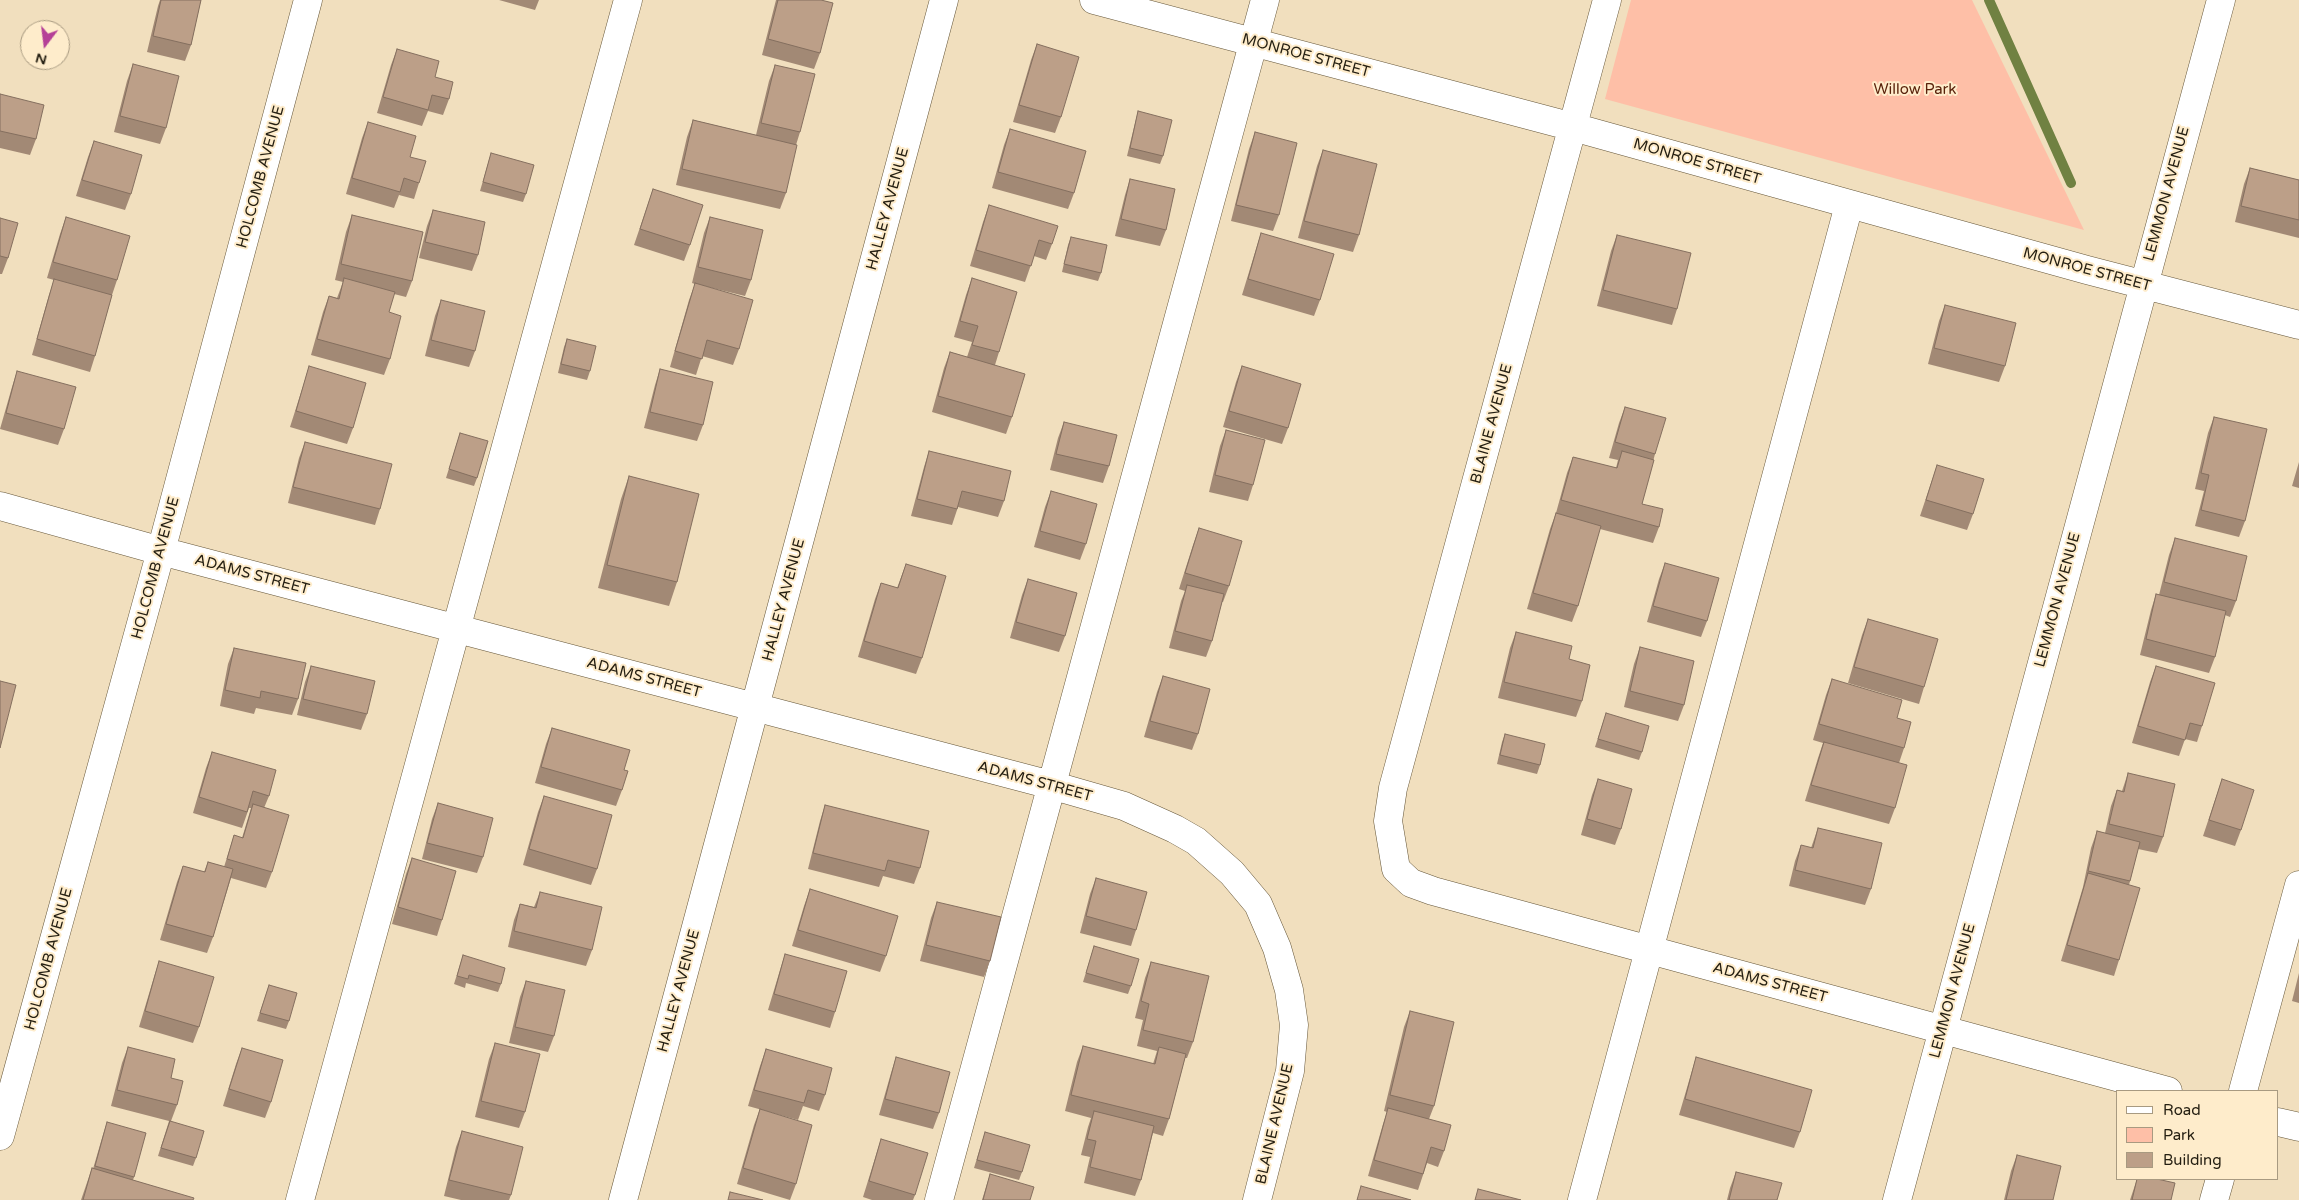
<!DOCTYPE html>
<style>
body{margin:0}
#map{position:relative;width:2299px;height:1200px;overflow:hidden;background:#f1dfbe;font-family:"Varela Round",sans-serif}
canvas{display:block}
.legend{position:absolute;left:2116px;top:1090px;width:162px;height:90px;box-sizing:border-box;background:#feeccb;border:1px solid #a89a81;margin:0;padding:6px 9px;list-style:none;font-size:15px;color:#262013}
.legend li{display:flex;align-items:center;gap:10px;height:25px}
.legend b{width:25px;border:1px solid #a89a81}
.north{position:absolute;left:20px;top:20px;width:50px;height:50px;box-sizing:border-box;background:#feeccb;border:1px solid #a89a81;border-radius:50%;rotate:195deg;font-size:14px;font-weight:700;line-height:20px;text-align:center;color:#262013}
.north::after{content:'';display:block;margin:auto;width:18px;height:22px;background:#b54097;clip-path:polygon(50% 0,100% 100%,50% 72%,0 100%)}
</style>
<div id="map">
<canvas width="2299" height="1200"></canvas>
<ul class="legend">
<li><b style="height:6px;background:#fff"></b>Road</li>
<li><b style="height:14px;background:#febfa7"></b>Park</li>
<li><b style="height:14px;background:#bc9f88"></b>Building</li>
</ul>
<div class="north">N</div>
</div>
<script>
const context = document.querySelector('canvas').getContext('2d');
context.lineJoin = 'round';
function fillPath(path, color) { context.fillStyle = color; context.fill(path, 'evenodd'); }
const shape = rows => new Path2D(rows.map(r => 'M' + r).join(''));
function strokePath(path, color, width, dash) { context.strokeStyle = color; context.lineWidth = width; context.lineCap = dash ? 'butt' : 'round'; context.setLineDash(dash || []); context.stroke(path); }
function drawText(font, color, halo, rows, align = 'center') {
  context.font = font + ' "Varela Round",sans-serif'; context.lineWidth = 4; context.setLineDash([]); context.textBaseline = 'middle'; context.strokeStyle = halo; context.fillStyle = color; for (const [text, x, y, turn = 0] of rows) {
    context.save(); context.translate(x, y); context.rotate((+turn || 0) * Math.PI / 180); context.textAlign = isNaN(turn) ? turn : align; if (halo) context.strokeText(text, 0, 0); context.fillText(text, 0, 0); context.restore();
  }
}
fillPath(shape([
 [1631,0,1972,0,2084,230,1605,99]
]), '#febfa7');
strokePath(shape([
 [1989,0,2071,183]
]), '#708142', 10);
const minor = shape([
 [1094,0,1573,127,2087,270,2299,325],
 [1607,0,1393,788,1388,821,1396,869,1411,883,1433,891,2168,1091],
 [0,506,161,551,1051,785,1124,806,1175,829,1196,841,1232,873,1258,904,1277,948,1289,990,1294,1025,1290,1071,1257,1200],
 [2243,1091,2299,885],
 [2278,1122,2299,1127],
 [0,1136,161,551,308,0],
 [300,1200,628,0],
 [623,1200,944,0],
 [939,1200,1265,0],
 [1582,1200,1849,205],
 [1897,1200,2221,0],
 [2214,1200,2220,1179]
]);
strokePath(minor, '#66573a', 29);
strokePath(minor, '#fff', 28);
fillPath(shape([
 [160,0,201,0,191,45,185,61,147,52,158,6],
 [499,0,539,0,535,10],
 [776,0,821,0,820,53,814,69,762,55],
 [1037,44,1061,117,1055,133,1013,122,1031,60],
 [397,49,435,77,449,99,443,115,428,111,422,126,377,113,391,65],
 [133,64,166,128,160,144,114,132,127,81],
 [775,65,800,132,796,145,786,193,780,209,676,185,687,137,693,120,756,135,769,81],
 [0,94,36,139,30,155,0,148],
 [1138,111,1163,156,1160,164,1127,156,1136,119],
 [368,122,410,157,419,183,414,199,399,195,394,208,346,194,362,138],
 [1010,129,1074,193,1068,209,992,188,1004,145],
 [1255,132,1279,215,1273,231,1231,221,1249,149],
 [94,141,131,194,125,210,76,196,88,157],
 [1323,150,1359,235,1353,252,1298,238,1317,166],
 [491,153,526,194,523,202,480,191],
 [2250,168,2299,180,2299,238,2235,222,2244,184],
 [1130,179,1166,230,1160,246,1115,236,1125,195],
 [653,189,690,245,684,261,634,245],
 [989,205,1052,244,1046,260,1034,256,1025,282,970,266,983,222],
 [433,210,478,255,472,271,419,258,427,226],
 [352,215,412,281,406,297,394,294,389,312,390,359,384,375,311,355,323,312,329,296,337,298,343,282,335,280,346,232],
 [66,217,117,280,112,295,95,356,90,372,32,355,49,295,54,280,47,278,60,234],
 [710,217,751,280,745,296,704,286,739,349,733,365,702,356,696,375,670,367,689,300,695,284,692,283,704,233],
 [0,218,8,258,2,274,0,274],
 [1261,233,1320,300,1314,316,1242,295,1256,249],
 [1617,235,1677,309,1672,325,1597,306,1611,251],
 [1071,237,1101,273,1098,281,1062,272,1068,245],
 [972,278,999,352,995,365,1012,417,1006,434,932,412,944,368,950,352,967,357,972,342,954,337,966,295],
 [441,300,475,351,469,367,425,356,435,316],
 [1945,305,2005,366,1999,382,1928,364,1939,321],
 [567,339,590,371,587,380,558,373,564,347],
 [309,366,353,428,347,444,290,427,304,383],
 [1242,366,1288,428,1282,444,1223,427,1236,382],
 [660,369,703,425,697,441,644,428,655,385],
 [17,371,64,429,58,445,0,429,12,387],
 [1625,407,1655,454,1642,504,1659,527,1653,543,1600,529,1578,606,1572,622,1527,609,1550,529,1556,513,1567,473,1573,457,1616,468,1618,460,1609,458,1619,423],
 [2214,417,2245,521,2239,537,2195,526,2204,491,2195,489,2208,433],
 [1064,422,1109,466,1103,483,1050,470,1058,438],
 [1226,430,1253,485,1248,501,1209,492,1220,446],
 [460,433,477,478,474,486,446,478],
 [305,442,380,509,375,525,288,503,299,458],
 [929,451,1004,501,998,517,958,507,952,525,911,516,924,467],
 [2299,462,2299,488,2292,486],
 [1937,465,1973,514,1967,530,1920,516],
 [629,476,677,582,669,606,598,588,621,499],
 [1051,491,1086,544,1080,560,1034,547,1045,507],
 [1199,528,1229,586,1223,602,1222,602,1212,641,1206,657,1169,648,1181,601,1185,591,1179,589,1193,545],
 [2175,538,2236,601,2230,617,2225,615,2215,657,2209,673,2140,655,2151,610,2156,594,2159,595,2169,555],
 [1665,563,1707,621,1701,637,1647,622,1659,579],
 [906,564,922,658,916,674,858,657,875,599,881,583,897,588],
 [1028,579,1065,636,1059,652,1010,638,1022,595],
 [1868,619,1924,687,1919,704,1848,683,1862,635],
 [1516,632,1569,659,1582,701,1576,717,1498,698,1510,648],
 [1640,647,1684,705,1678,721,1624,707,1634,664],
 [234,648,298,699,292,715,256,708,254,714,220,706,228,664],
 [311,666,367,714,361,730,297,715,305,682],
 [2156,666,2202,726,2197,742,2185,739,2179,756,2132,743,2150,682],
 [1163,676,1198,734,1192,750,1144,737,1157,692],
 [1832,679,1897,718,1904,748,1899,763,1895,808,1889,824,1805,801,1818,758,1823,743,1813,740,1826,695],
 [1606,713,1642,752,1639,760,1595,747],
 [552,728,624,770,622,790,616,806,535,783,546,744],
 [1505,734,1540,765,1537,774,1497,764,1502,742],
 [212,752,269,796,264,808,272,872,266,888,231,878,213,937,207,953,160,940,177,882,183,866,204,872,208,862,224,867,234,835,242,838,251,808,249,808,242,828,193,813,206,768],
 [2128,773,2163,837,2157,853,2138,849,2129,885,2119,960,2114,976,2061,961,2083,887,2091,848,2097,831,2105,833,2111,806,2117,790,2122,791],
 [1598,779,1621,829,1615,845,1581,835,1592,795],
 [2222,779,2241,830,2235,846,2203,836],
 [544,796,597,869,591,885,523,865,538,812],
 [438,803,483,857,477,873,422,859,432,819],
 [825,805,920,868,914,884,883,876,879,887,808,869,820,821],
 [1818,828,1871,889,1865,905,1789,886,1795,861,1801,845,1811,848],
 [412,858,442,920,437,936,392,924,406,874],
 [1096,878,1136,930,1131,946,1080,933,1090,894],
 [810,889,886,956,880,972,792,946,804,906],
 [540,892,592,950,586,966,508,947,514,920,520,904,534,907],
 [937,902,990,961,984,977,920,961,931,918],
 [1094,946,1131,986,1128,994,1083,982],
 [785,954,835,1012,830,1028,768,1010,780,970],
 [463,955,501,984,498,992,466,983,465,988,454,984],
 [159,961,199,1027,193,1043,139,1027,154,977],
 [1151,962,1193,1042,1187,1058,1185,1058,1169,1119,1163,1136,1153,1133,1141,1180,1135,1196,1084,1183,1090,1157,1081,1155,1088,1127,1091,1118,1065,1111,1077,1062,1083,1046,1153,1064,1157,1051,1137,1046,1143,1020,1135,1018,1145,978],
 [2299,973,2299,1003,2292,1001],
 [526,981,554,1036,548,1052,509,1043,520,997],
 [269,985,289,1021,286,1029,257,1021],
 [1410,1011,1434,1106,1429,1119,1444,1151,1438,1167,1427,1163,1418,1190,1368,1176,1383,1124,1387,1112,1384,1111,1404,1027],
 [495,1043,525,1112,519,1128,475,1117,489,1059],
 [128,1047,171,1078,177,1105,171,1121,196,1158,193,1166,158,1156,169,1121,111,1106,122,1063],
 [242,1048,271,1102,265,1118,223,1106,236,1064],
 [766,1049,825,1095,819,1111,803,1106,798,1120,748,1106,760,1066],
 [896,1057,939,1113,933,1129,879,1115,891,1073],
 [1696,1057,1800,1132,1794,1148,1679,1115,1691,1074],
 [760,1109,796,1184,790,1200,737,1184,754,1125],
 [107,1122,134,1177,133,1180,193,1200,81,1200,92,1168,93,1169,102,1138],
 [462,1131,511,1195,509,1200,461,1200,444,1196,456,1147],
 [985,1132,1022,1172,1019,1180,974,1168],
 [881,1139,915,1195,913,1200,872,1200,863,1197,876,1155],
 [2017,1155,2053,1200,2004,1200,2011,1171],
 [1736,1172,1777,1200,1727,1200,1730,1188],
 [990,1174,1030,1200,982,1200],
 [2137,1179,2157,1179,2171,1200,2130,1200]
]), '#a28975');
const building = shape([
 [161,0,201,0,191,45,153,36,161,0],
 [778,0,821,0,833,3,820,53,768,39,778,0],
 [1037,44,1079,57,1061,117,1019,105,1037,44],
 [397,49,439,61,435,77,453,82,449,99,432,95,428,110,383,97,397,49],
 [133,64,179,76,166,128,120,116,133,64],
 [775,65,815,74,800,132,761,123,775,65],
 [0,94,44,105,36,139,0,131,0,94],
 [1138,111,1172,120,1163,156,1130,148,1138,111],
 [693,120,797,145,786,193,682,169,693,120],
 [368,122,416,136,410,157,426,161,419,183,404,178,400,192,352,178,368,122],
 [1010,129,1086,151,1074,193,998,172,1010,129],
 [1255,132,1297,143,1279,215,1236,205,1255,132],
 [94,141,142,155,131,194,82,180,94,141],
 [1323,150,1377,164,1359,235,1304,221,1323,150],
 [491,153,534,165,526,194,483,182,491,153],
 [2250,168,2299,180,2299,220,2241,206,2250,168],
 [1130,179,1175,189,1166,230,1121,219,1130,179],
 [653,189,703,205,690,245,640,229,653,189],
 [989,205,1058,226,1052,244,1039,240,1031,266,976,250,989,205],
 [433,210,485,222,478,255,425,242,433,210],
 [352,215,423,232,412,281,341,264,352,215],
 [66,217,130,236,117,280,53,262,66,217],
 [710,217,763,230,751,280,698,267,710,217],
 [0,218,18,223,8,258,0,256,0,218],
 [1261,233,1334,254,1320,300,1248,279,1261,233],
 [1617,235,1691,253,1677,309,1603,290,1617,235],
 [1071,237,1107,245,1101,273,1064,264,1071,237],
 [344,278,395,292,389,312,401,316,390,359,317,339,329,296,339,299,344,278],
 [972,278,1017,292,999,352,972,345,978,326,960,321,972,278],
 [54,279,112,295,95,356,37,339,54,279],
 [695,283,753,300,739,349,707,340,702,359,675,351,695,283],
 [441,300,485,311,475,351,431,340,441,300],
 [1945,305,2016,323,2005,366,1934,348,1945,305],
 [567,339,596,346,590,371,561,364,567,339],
 [950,352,1025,374,1012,417,938,396,950,352],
 [309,366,366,383,353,428,296,411,309,366],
 [1242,366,1301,384,1288,428,1229,411,1242,366],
 [660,369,713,382,703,425,650,412,660,369],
 [17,371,76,387,64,429,6,413,17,371],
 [1625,407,1666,418,1655,454,1615,442,1625,407],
 [2214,417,2267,429,2245,521,2201,510,2209,475,2201,473,2214,417],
 [1064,422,1117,435,1109,466,1056,454,1064,422],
 [1226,430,1265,440,1253,485,1215,475,1226,430],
 [460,433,488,441,477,478,449,469,460,433],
 [305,442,392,464,380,509,293,487,305,442],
 [929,451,1011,471,1004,501,962,491,957,509,917,499,929,451],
 [1622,451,1654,460,1642,504,1663,509,1659,527,1561,500,1573,457,1617,468,1622,451],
 [1937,465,1984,479,1973,514,1926,500,1937,465],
 [629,476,699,494,677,582,607,565,629,476],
 [1051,491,1097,504,1086,544,1040,531,1051,491],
 [1556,513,1601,526,1578,606,1533,593,1556,513],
 [1199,528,1242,541,1229,586,1185,573,1199,528],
 [2175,538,2247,556,2236,601,2164,582,2175,538],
 [1665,563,1719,578,1707,621,1653,606,1665,563],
 [906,564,946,576,922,658,864,641,881,583,898,588,906,564],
 [1028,579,1077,593,1065,636,1016,622,1028,579],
 [1187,585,1224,594,1212,641,1175,631,1187,585],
 [2156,594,2226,611,2215,657,2146,639,2156,594],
 [1868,619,1938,639,1924,687,1854,667,1868,619],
 [1516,632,1572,646,1569,659,1590,665,1582,701,1504,682,1516,632],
 [1640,647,1694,661,1684,705,1630,691,1640,647],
 [234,648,306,663,298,699,261,691,260,698,225,690,234,648],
 [311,666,375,681,367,714,303,699,311,666],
 [2156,666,2215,683,2202,726,2190,723,2185,740,2138,726,2156,666],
 [1163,676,1210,689,1198,734,1150,721,1163,676],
 [1832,679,1902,700,1897,718,1911,722,1904,748,1819,724,1832,679],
 [0,681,16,685,0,748,0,681],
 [1606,713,1649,726,1642,752,1598,739,1606,713],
 [552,728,630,750,624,770,628,771,622,790,541,767,552,728],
 [1505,734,1545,744,1540,765,1500,755,1505,734],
 [1824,742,1907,765,1895,808,1811,785,1824,742],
 [212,752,276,770,269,796,253,791,247,812,199,797,212,752],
 [2128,773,2175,784,2163,837,2109,824,2117,790,2124,792,2128,773],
 [1598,779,1632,789,1621,829,1587,819,1598,779],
 [2222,779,2254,790,2241,830,2209,820,2222,779],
 [544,796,612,815,597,869,529,849,544,796],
 [438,803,493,818,483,857,427,843,438,803],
 [253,804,289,815,272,872,227,859,234,835,243,838,253,804],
 [825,805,929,831,920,868,888,860,885,871,813,853,825,805],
 [1818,828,1882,843,1871,889,1795,870,1801,845,1813,848,1818,828],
 [2097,831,2140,842,2130,881,2088,871,2097,831],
 [412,858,456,871,442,920,398,907,412,858],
 [208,862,233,869,213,937,166,924,183,866,205,872,208,862],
 [2088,873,2140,888,2119,960,2067,945,2088,873],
 [1096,878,1147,892,1136,930,1086,916,1096,878],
 [810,889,898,916,886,956,798,930,810,889],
 [540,892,602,907,592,950,514,931,520,904,536,908,540,892],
 [937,902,1001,917,990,961,926,945,937,902],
 [1094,946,1139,959,1131,986,1086,973,1094,946],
 [785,954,847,971,835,1012,774,994,785,954],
 [463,955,505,968,501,984,469,975,468,979,457,976,463,955],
 [159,961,214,977,199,1027,145,1011,159,961],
 [1151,962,1209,976,1193,1042,1143,1030,1149,1004,1141,1001,1151,962],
 [526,981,565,990,554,1036,515,1027,526,981],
 [269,985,297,993,289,1021,260,1013,269,985],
 [1410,1011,1454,1022,1434,1106,1390,1095,1410,1011],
 [495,1043,540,1054,525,1112,481,1101,495,1043],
 [1083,1046,1155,1064,1159,1047,1186,1054,1169,1119,1071,1095,1083,1046],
 [128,1047,175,1059,171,1078,183,1081,177,1105,117,1090,128,1047],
 [242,1048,283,1060,271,1102,229,1089,242,1048],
 [766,1049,832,1068,825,1095,808,1090,804,1103,754,1090,766,1049],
 [896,1057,950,1072,939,1113,885,1099,896,1057],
 [1696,1057,1812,1090,1800,1132,1685,1099,1696,1057],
 [1388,1108,1451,1125,1444,1151,1431,1147,1423,1174,1374,1160,1388,1108],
 [760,1109,812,1125,796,1184,743,1168,760,1109],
 [1094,1111,1154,1126,1141,1180,1090,1167,1096,1141,1087,1139,1094,1111],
 [170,1121,204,1131,196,1158,161,1148,170,1121],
 [107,1122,146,1133,134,1177,95,1166,107,1122],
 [462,1131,523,1147,511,1195,449,1180,462,1131],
 [985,1132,1030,1145,1022,1172,977,1160,985,1132],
 [881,1139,928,1153,915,1195,869,1181,881,1139],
 [2017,1155,2061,1166,2053,1200,2006,1200,2017,1155],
 [92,1168,194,1198,193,1200,83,1200,92,1168],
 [1736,1172,1782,1183,1777,1200,1729,1200,1736,1172],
 [990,1174,1034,1187,1030,1200,983,1200,990,1174],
 [2137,1179,2157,1179,2175,1183,2171,1200,2132,1200,2137,1179],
 [1361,1186,1411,1200,1357,1200,1361,1186],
 [1478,1189,1521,1200,1475,1200,1478,1189],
 [730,1192,763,1200,728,1200,730,1192]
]);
fillPath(building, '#bc9f88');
strokePath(building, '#846f5f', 1);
drawText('15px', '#262013', '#feeccb', [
 ["MONROE STREET",1306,56,15],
 ["MONROE STREET",1697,162,16],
 ["HOLCOMB AVENUE",261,177,-75],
 ["LEMMON AVENUE",2167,194,-75],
 ["HALLEY AVENUE",888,209,-75],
 ["MONROE STREET",2087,270,15],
 ["BLAINE AVENUE",1492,424,-75],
 ["HOLCOMB AVENUE",156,568,-75],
 ["ADAMS STREET",252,575,15],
 ["HALLEY AVENUE",784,600,-75],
 ["LEMMON AVENUE",2058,600,-75],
 ["ADAMS STREET",644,678,15],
 ["ADAMS STREET",1035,782,15],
 ["HOLCOMB AVENUE",49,959,-75],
 ["ADAMS STREET",1770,983,15],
 ["HALLEY AVENUE",679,991,-75],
 ["LEMMON AVENUE",1953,991,-75],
 ["BLAINE AVENUE",1275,1124,-77]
]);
drawText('15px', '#59220b', '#feeccb', [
 ["Willow Park",1915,90]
]);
</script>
